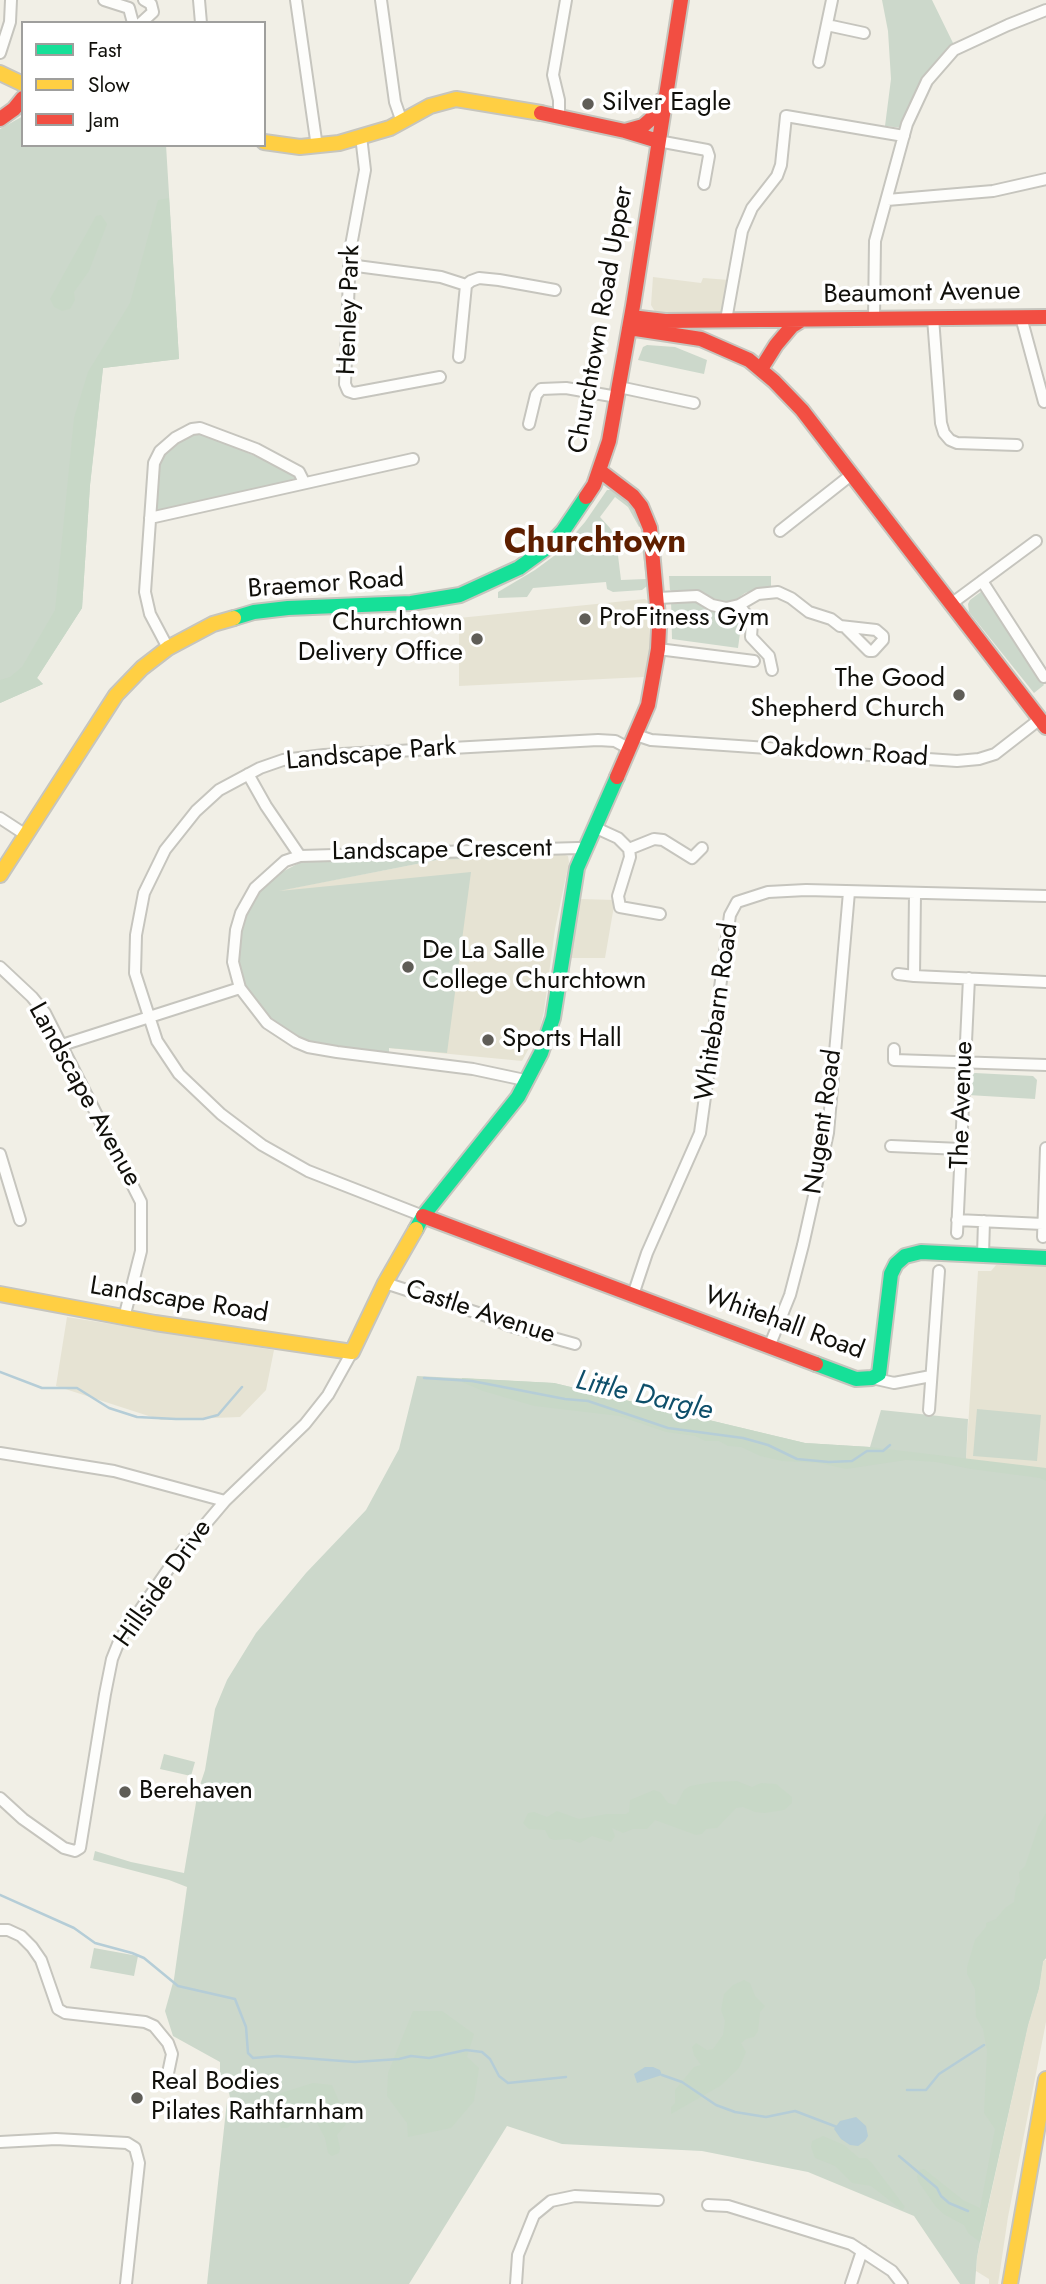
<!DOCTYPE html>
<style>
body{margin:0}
#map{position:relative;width:1046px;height:2284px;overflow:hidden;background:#f1efe6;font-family:Jost,sans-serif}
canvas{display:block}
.legend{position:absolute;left:21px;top:21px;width:245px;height:126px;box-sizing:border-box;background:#fff;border:2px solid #9f9f9d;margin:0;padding:9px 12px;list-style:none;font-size:21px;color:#100f0a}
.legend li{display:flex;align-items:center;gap:14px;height:35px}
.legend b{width:35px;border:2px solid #9f9f9d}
</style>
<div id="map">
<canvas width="1046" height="2284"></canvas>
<ul class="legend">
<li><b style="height:9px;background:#16e098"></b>Fast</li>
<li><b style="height:9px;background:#ffcf43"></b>Slow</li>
<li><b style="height:9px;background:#f24e42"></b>Jam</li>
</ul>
</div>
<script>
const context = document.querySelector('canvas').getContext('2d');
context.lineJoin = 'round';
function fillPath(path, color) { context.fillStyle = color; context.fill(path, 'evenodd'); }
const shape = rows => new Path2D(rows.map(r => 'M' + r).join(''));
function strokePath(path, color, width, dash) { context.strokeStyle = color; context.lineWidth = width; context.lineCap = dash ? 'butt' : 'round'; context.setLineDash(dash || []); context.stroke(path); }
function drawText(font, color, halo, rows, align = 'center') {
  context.font = font + ' Jost,sans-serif'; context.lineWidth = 7; context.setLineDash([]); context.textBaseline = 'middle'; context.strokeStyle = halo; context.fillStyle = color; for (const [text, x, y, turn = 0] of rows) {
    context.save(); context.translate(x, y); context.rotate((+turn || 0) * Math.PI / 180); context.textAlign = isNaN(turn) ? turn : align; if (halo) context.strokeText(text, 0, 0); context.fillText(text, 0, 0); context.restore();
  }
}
fillPath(shape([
 [653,277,701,283,703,278,729,280,723,316,657,315,651,305],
 [645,599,649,602,650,655,644,677,459,686,459,618],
 [563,854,568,856,569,862,555,929,544,1011,540,1028,522,1061,337,1043,266,893,437,860],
 [579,899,615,900,605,958,571,958],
 [996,1265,1046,1266,1046,1470,966,1459,978,1271,991,1271],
 [67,1317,274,1350,266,1390,240,1417,161,1420,56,1386],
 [1043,1960,1046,1960,1046,2022,1008,2217,998,2284,989,2284,989,2279,976,2271,977,2257,1028,2025,1039,1988]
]), '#e6e3d3');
fillPath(shape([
 [882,0,932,0,954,45,935,64,923,81,903,128,885,126,891,79,888,31],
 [23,116,23,145,166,145,179,359,103,368,90,485,82,608,37,678,43,684,0,703,0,129],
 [647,345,675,347,707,360,704,374,638,360,643,347],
 [200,432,296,474,296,480,156,511,158,462,162,454,175,443,192,433],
 [607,490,612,490,631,506,641,526,639,527,628,507,615,497,600,517,610,528,616,539,621,580,646,579,641,538,644,540,647,586,642,590,613,592,607,589,606,582,533,588,527,597,498,598,498,592,535,570,558,553,585,522],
 [669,576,771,576,771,588,758,589,745,593,730,604,721,603,698,593,673,592,670,590],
 [982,591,1044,685,1034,693,969,612,968,604,970,600],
 [671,600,692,600,724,612,737,612,741,626,738,648,672,639],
 [487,853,487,858,437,860,279,891,471,872,447,1053,389,1048,389,1054,306,1043,274,1024,252,1000,239,975,237,947,246,913,256,893,282,872,301,862,316,858],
 [975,1073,1033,1076,1037,1080,1035,1099,968,1095,969,1075],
 [417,1376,554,1383,805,1443,870,1447,881,1410,968,1419,966,1459,1046,1470,1046,1958,1043,1961,1039,1988,1028,2025,985,2217,977,2257,975,2284,960,2284,914,2216,808,2172,702,2151,562,2144,507,2126,409,2284,207,2284,227,2101,231,2102,229,2093,220,2080,220,2062,173,2036,165,2011,174,1979,187,1887,169,1880,93,1860,95,1851,131,1862,184,1873,198,1791,205,1770,215,1709,227,1680,256,1633,306,1573,366,1510,399,1449],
 [977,1409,1041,1415,1037,1461,973,1456],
 [164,1754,195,1762,191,1776,160,1769],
 [94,1948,138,1956,134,1976,90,1968]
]), '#ccd8cb');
fillPath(shape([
 [169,198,179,359,103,368,90,485,82,608,37,678,43,684,0,703,0,680,10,677,22,667,55,610,74,418,88,372,130,303,158,200],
 [101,215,107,224,89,271,74,292,75,300,70,309,62,311,54,307,50,299,96,216],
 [462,1378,554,1383,805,1443,870,1447,1046,1468,1046,1481,1040,1478,971,1469,936,1462,906,1460,846,1469,819,1463,782,1461,760,1456,741,1447,728,1446,719,1441,705,1441,695,1436,666,1432,619,1416,534,1406,483,1391,462,1382],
 [737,1781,752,1787,761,1783,776,1784,792,1797,792,1803,784,1810,765,1813,755,1812,743,1807,736,1808,717,1828,706,1829,702,1834,696,1835,655,1820,647,1829,633,1829,623,1833,612,1828,615,1836,611,1842,592,1836,580,1843,570,1839,554,1840,549,1838,545,1830,529,1829,523,1823,528,1813,534,1812,547,1817,557,1811,579,1819,607,1814,626,1814,629,1812,630,1800,654,1790,660,1792,668,1803,676,1805,684,1790,690,1786,713,1782],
 [1046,1813,1046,1958,1043,1961,1039,1988,1028,2025,980,2242,968,2233,964,2225,945,2215,936,2207,918,2181,917,2176,919,2170,924,2169,963,2200,980,2208,995,2129,984,2113,987,2051,983,2029,976,2017,975,1989,967,1974,967,1967,975,1940,986,1927,986,1923,996,1919,1005,1908,1014,1902,1016,1888,1020,1882,1019,1872,1025,1866,1038,1827],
 [744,1980,750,1983,755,1996,765,2006,760,2012,758,2031,754,2037,746,2039,741,2043,746,2052,739,2068,720,2086,671,2114,671,2107,675,2103,675,2090,694,2067,701,2065,694,2055,692,2047,696,2043,707,2050,713,2049,723,2035,725,2021,721,2010,724,1994,733,1985],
 [413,2011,442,2011,474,2034,467,2057,479,2068,474,2101,451,2128,408,2137,407,2123,387,2096,388,2073],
 [313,2083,332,2085,346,2118,346,2124,337,2135,340,2148,339,2153,332,2156,328,2153,325,2138,314,2117,302,2116,287,2128,281,2128,278,2120,274,2105,278,2096,281,2093],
 [823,2136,844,2145,859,2158,866,2158,871,2162,905,2207,902,2210,871,2186,852,2183,835,2166,815,2158,811,2147,812,2141]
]), '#c8d8c7');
fillPath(shape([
 [645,2067,653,2067,660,2070,662,2075,637,2083,634,2074],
 [856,2117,866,2126,868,2136,865,2141,858,2146,850,2145,841,2139,834,2129,840,2121]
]), '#b5cdd7');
strokePath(shape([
 [0,1372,42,1388,77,1388,109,1408,137,1417,176,1419,203,1419,218,1415,242,1387],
 [424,1378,472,1381,565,1399,588,1401,668,1428,743,1438,768,1445,797,1459,829,1462,852,1461,867,1451,883,1451,890,1445],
 [0,1895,74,1928,95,1943,132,1953,144,1958,178,1986,235,1999,246,2027,248,2053,253,2058,277,2056,355,2062,399,2059,411,2056,429,2058,466,2050,482,2052,490,2059,499,2076,508,2083,566,2077],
 [662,2075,682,2082,716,2105,735,2112,766,2117,795,2111,837,2127],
 [907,2090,926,2090,939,2074,984,2045],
 [899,2156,937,2188,941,2196,949,2203,968,2211]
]), '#b5cdd7', 2.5);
const street = shape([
 [104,0,129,8,133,23],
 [199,0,201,23],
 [296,0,317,147],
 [381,0,395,102,402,122],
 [141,23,153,12,151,4,144,0],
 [827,25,864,33],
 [0,53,10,22,11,0],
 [819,62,832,0],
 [559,117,559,100,553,75,566,0],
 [361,136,365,170,350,251,345,384,348,391,354,393,440,377],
 [658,141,707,150,709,156,704,184],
 [887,200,993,191,1046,179],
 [349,265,441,277,466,285],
 [1021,317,1044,402],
 [933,318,941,423,944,433,950,440,957,443,1017,445],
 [874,319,875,241,907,124,927,81,954,50,1008,25,1046,10],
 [726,320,742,231,752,208,777,176,781,165,786,116,904,136],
 [459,357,466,285,471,281,479,278,499,280,555,290],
 [619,387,694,403],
 [529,424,536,395,541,389,566,388,617,397],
 [150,518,413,459],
 [780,531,851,475],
 [982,581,1044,677],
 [658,598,697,596,712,605,726,608,739,605,752,622,751,637,769,656,772,670],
 [951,604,1036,541],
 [739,605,758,594,778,592,791,598,809,612,831,619,840,626,876,630,883,636,883,640,873,651,869,651,845,627],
 [168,648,150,614,145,592,154,463,160,451,175,438,192,429,200,428,256,449,299,472,304,482],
 [658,649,754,661],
 [636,735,651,740,957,761,979,759,995,754,1040,719],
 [248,774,266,806,300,856],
 [0,818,26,835],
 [594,827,618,838,629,849,630,857,618,896,620,907,660,914],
 [629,849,654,839,663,840,692,858,702,848],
 [915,894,914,976,1046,982],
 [0,967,32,997,45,1013,141,1202,141,1251,124,1318],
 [898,974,914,976],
 [62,1045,240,988],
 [894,1049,894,1060,1046,1065],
 [526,1083,520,1079,473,1069,337,1052,308,1047,296,1042,267,1023,240,988,233,962,236,930,241,913,255,888,285,861,300,856,578,848,585,849],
 [891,1146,961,1149],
 [0,1154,20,1220],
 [423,1216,308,1171,262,1145,221,1114,179,1074,157,1041,135,973,136,935,144,893,165,850,196,811,219,790,260,768,283,760,324,755,598,740,615,741,630,749],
 [957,1220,1043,1224],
 [957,1233,969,978],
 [1043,1237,1046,1148],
 [983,1255,984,1221],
 [385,1283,484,1315,510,1326,575,1344],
 [633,1295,647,1253,700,1133,730,915,737,902,768,892,806,890,1046,896],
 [769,1347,790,1295,803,1245,828,1133,849,892],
 [872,1378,894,1383,931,1376],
 [929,1410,939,1271],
 [0,1453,114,1471,225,1501],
 [0,1798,23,1819,64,1848,75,1851,80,1848,105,1694,112,1659,120,1639,174,1561,203,1527,225,1501,305,1424,328,1395,352,1352],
 [0,1930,8,1930,21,1936,32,1947,41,1960,58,2009,65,2013,145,2022,154,2026,168,2043,172,2054,167,2078],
 [0,2142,56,2139,127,2143,135,2148,139,2163,126,2284],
 [708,2205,728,2206,851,2244,892,2271,902,2284],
 [516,2284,518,2255,534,2215,551,2201,575,2196,658,2200],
 [851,2284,862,2251]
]);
const fast = shape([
 [234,618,254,612,288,608,411,603,460,595,519,568,548,547,563,531,586,497],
 [416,1229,423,1216,518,1097,541,1053,553,1018,577,868,617,777],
 [816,1364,856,1379,872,1378,879,1374,891,1274,896,1264,905,1256,921,1252,1046,1258]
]);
const slow = shape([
 [0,73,23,84],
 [264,142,300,147,339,143,390,128,430,106,456,99,541,113],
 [0,875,116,695,142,668,168,648,213,624,234,618],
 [0,1294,155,1323,352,1352,385,1283,416,1229],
 [1010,2284,1046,2079]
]);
const jam = shape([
 [541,113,625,131,658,141],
 [0,119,14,109,23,98],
 [625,131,643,126,651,119,661,101],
 [631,317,665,321,1046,317],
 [629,328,701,339,749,360,774,381,802,410,1046,727],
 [761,369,776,345,792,326,800,321],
 [600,471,633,496,641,506,650,528,659,628,658,649,648,705,617,777],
 [586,497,594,485,609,441,633,306,681,0],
 [423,1216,816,1364]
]);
strokePath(street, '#c6c5be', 14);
strokePath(fast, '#c6c5be', 18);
strokePath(slow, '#c6c5be', 18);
strokePath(jam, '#c6c5be', 18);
strokePath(street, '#fdfdfb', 10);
strokePath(fast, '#16e098', 14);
strokePath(slow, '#ffcf43', 14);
strokePath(jam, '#f24e42', 14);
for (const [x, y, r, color] of [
 [588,104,7,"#5f5d57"],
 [585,619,7,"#5f5d57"],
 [477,639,7,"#5f5d57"],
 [959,695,7,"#5f5d57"],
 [408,967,7,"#5f5d57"],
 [488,1040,7,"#5f5d57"],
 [125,1792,7,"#5f5d57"],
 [137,2098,7,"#5f5d57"]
]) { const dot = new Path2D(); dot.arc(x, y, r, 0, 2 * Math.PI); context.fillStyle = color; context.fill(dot); strokePath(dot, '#fff', 2.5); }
drawText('26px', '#100f0a', '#fff', [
 ["Silver Eagle",602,104],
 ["ProFitness Gym",599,619],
 ["Churchtown",463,624,"right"],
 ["Delivery Office",463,654,"right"],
 ["The Good",945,680,"right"],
 ["Shepherd Church",945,710,"right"],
 ["De La Salle",422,952],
 ["College Churchtown",422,982],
 ["Sports Hall",502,1040],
 ["Berehaven",139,1792],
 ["Real Bodies",151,2083],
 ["Pilates Rathfarnham",151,2113]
], 'left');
drawText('26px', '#100f0a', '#fff', [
 ["Beaumont Avenue",922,294,-1],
 ["Henley Park",350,310,-88],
 ["Churchtown Road Upper",602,320,-80],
 ["Braemor Road",326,585,-4],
 ["Oakdown Road",844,753,4],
 ["Landscape Park",371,755,-5],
 ["Landscape Crescent",442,851,-1],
 ["Whitebarn Road",718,1012,-82],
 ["Landscape Avenue",84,1095,61],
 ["The Avenue",963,1105,-88],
 ["Nugent Road",824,1122,-82],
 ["Landscape Road",179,1301,9],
 ["Castle Avenue",480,1313,18],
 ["Whitehall Road",784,1324,20],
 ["Hillside Drive",164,1584,-55]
]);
drawText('italic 28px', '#0e4f6a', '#fff', [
 ["Little Dargle",644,1397,13]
]);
drawText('bold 33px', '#5e1f00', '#fff', [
 ["Churchtown",595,544]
]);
</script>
